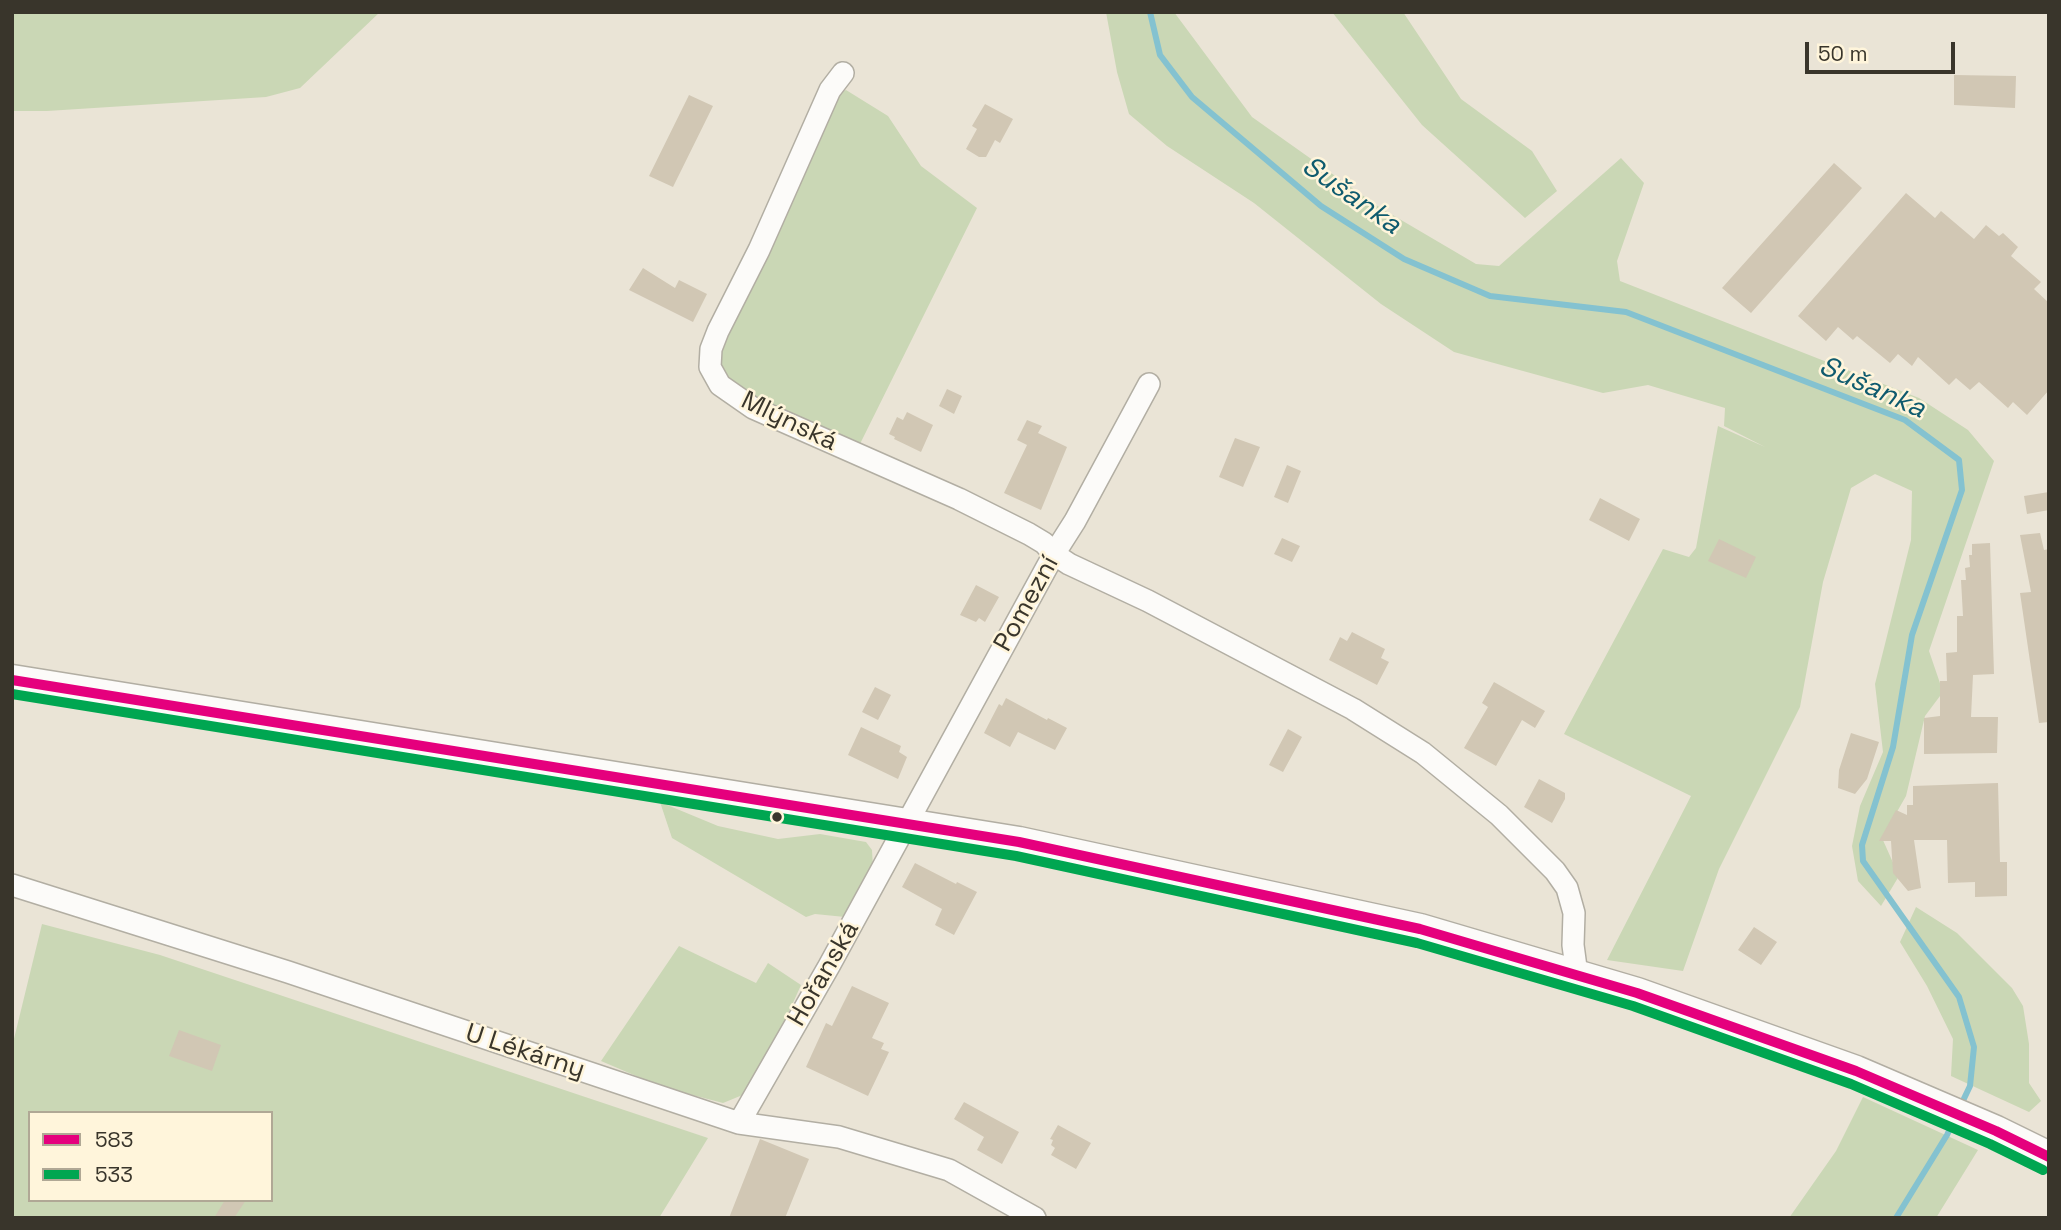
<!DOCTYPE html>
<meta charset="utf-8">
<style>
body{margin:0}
#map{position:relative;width:2061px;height:1230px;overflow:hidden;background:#eae4d6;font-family:"Space Grotesk",sans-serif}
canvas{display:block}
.frame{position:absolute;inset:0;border:14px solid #39352b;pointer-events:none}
.legend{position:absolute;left:28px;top:1111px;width:245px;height:91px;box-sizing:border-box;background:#fff5db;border:2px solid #b0a895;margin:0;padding:9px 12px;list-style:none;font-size:21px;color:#39352b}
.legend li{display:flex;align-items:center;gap:14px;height:35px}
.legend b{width:35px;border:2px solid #b0a895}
.scale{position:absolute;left:1805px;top:42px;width:150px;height:32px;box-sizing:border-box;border:4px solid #39352b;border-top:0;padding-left:9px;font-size:21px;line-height:24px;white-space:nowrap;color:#39352b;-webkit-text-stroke:5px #fff5db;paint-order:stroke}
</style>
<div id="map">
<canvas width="2061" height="1230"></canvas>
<div class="frame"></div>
<ul class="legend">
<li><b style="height:9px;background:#e5007d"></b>583</li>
<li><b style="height:9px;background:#00a651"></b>533</li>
</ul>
<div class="scale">50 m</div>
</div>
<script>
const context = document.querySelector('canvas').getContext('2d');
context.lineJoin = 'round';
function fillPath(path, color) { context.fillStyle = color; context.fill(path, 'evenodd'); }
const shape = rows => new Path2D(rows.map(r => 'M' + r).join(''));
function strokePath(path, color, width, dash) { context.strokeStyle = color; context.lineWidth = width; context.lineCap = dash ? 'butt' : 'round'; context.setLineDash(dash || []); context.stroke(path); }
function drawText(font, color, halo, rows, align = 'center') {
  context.font = font + ' "Space Grotesk",sans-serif'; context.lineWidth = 5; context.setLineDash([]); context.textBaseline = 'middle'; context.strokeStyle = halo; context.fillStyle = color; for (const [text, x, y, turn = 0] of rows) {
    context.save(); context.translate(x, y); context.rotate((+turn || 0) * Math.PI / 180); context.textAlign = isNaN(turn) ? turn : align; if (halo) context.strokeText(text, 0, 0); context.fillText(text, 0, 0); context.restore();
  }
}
fillPath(shape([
 [12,12,380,12,300,88,266,97,47,111,12,111],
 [1106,12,1174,12,1252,117,1379,207,1476,264,1499,266,1621,158,1644,183,1617,261,1620,281,1919,398,1968,430,1994,461,1929,651,1943,692,1925,716,1906,796,1882,838,1899,876,1881,906,1858,881,1852,846,1860,806,1883,752,1875,684,1911,540,1912,491,1875,474,1851,488,1823,582,1800,707,1719,869,1683,971,1607,960,1691,796,1564,734,1663,549,1689,557,1696,548,1718,426,1765,447,1724,426,1725,408,1648,385,1603,393,1454,352,1381,304,1254,203,1167,146,1129,114,1117,72],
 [1332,12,1403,12,1461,99,1532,151,1557,191,1525,218,1422,125],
 [846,90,888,116,921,166,977,208,855,454,732,395,711,349,827,98],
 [660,802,718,826,778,839,820,834,866,842,872,850,873,868,845,917,815,914,806,917,672,838],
 [1916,907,1957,933,2012,988,2023,1006,2029,1044,2029,1083,2041,1101,2029,1112,1951,1076,1953,1039,1927,986,1900,942],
 [42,924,160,955,708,1138,659,1218,12,1218,12,1047],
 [30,1113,271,1113,271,1200,30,1200],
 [679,946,756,983,768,963,801,985,771,1052,745,1094,723,1103,662,1087,601,1061],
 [1863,1097,1978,1150,1936,1218,1789,1218,1836,1151]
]), '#cad7b5');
strokePath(shape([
 [1150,12,1160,55,1192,97,1321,206,1404,259,1490,296,1626,312,1905,420,1959,460,1962,490,1912,635,1893,747,1862,845,1863,861,1959,997,1974,1047,1970,1086,1960,1107],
 [1896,1218,1947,1135,1954,1120]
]), '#84c2d0', 6);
fillPath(shape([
 [1954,75,2016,76,2015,108,1954,105],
 [689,95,713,106,673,187,649,176],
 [985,104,1013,119,1000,143,995,140,986,157,979,157,966,149,977,129,972,126],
 [1834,163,1862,188,1751,313,1722,288],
 [1906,193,1935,218,1941,211,1974,239,1986,225,1999,236,2003,233,2018,247,2011,256,2041,282,2034,289,2049,303,2049,390,2027,415,2013,402,2008,408,1979,382,1970,390,1956,378,1949,385,1918,357,1912,366,1898,354,1890,363,1857,336,1853,340,1838,327,1826,341,1798,316],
 [643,268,675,288,679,280,707,294,693,322,629,290],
 [947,389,962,396,954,414,939,406],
 [907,412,933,425,921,452,894,439,895,437,889,434,897,417,903,420],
 [1027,420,1042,426,1038,433,1067,447,1041,510,1004,493,1027,445,1017,440],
 [1235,438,1260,447,1243,487,1219,477],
 [1287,465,1301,471,1288,503,1274,497],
 [2049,492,2049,510,2027,514,2024,496],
 [1600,498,1640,519,1629,541,1589,520],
 [2040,533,2044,550,2049,549,2049,722,2039,723,2020,593,2031,592,2020,535],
 [1282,538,1300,546,1292,562,1274,554],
 [1719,539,1756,557,1746,578,1708,561],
 [1990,543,1994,674,1973,675,1971,717,1998,717,1997,753,1924,754,1924,718,1940,716,1940,681,1947,681,1946,653,1957,652,1957,616,1963,616,1961,580,1966,580,1965,568,1970,567,1969,555,1972,555,1972,544],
 [976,585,999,597,985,622,979,618,976,622,960,615],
 [1352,632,1385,649,1381,658,1389,662,1377,685,1329,660,1340,637,1347,641],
 [1494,682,1545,711,1535,728,1522,720,1496,766,1464,748,1488,707,1482,703],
 [875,687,891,695,878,720,862,712],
 [1006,698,1047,720,1048,718,1067,728,1055,750,1018,732,1010,747,984,733,999,704,1002,706],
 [861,727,901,746,899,752,907,757,898,779,848,755],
 [1288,729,1302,737,1283,772,1269,765],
 [1851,733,1879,742,1867,779,1855,794,1838,788,1839,770],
 [1539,779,1565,793,1565,799,1552,823,1524,807],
 [1998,783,2000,862,2007,862,2007,896,1975,897,1975,882,1948,883,1947,840,1914,840,1921,888,1908,891,1893,873,1891,841,1879,841,1896,810,1907,815,1907,805,1913,805,1913,786],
 [915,863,956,884,957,882,977,892,954,935,935,925,942,909,902,887],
 [1754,927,1777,942,1761,965,1738,950],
 [852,986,889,1003,872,1038,884,1043,881,1049,889,1052,868,1096,806,1067,826,1023,832,1026],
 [179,1030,221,1045,212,1071,169,1056],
 [964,1102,1019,1132,1002,1164,977,1150,984,1137,954,1119],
 [1058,1125,1091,1143,1076,1169,1051,1155,1055,1148,1051,1145,1053,1140,1050,1139],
 [760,1139,809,1159,785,1218,729,1218],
 [225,1200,246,1200,234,1218,214,1218]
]), '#d1c7b4');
const street = shape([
 [843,73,830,90,759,250,718,331,711,349,710,367,720,385,753,408,959,499,1029,534,1044,543,1054,554,1069,564,1148,601,1353,709,1423,753,1499,815,1555,871,1567,888,1574,913,1573,945,1577,975],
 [12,885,288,972,739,1123,839,1137,949,1170,1035,1218],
 [739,1123,829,966,1054,554,1075,521,1149,384]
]);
const secondary = shape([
 [12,680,1019,842,1420,929,1637,993,1856,1071,1996,1131,2049,1157]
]);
strokePath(street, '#b2aea3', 24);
strokePath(secondary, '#b2aea3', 33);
strokePath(street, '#fcfbf9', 21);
strokePath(secondary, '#fcfbf9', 30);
strokePath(shape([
 [12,680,1019,842,1420,929,1637,993,1856,1071,1996,1131,2049,1157]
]), '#e5007d', 10);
strokePath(shape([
 [12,694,1016,856,1417,943,1633,1006,1851,1084,1990,1144,2043,1170]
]), '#00a651', 10);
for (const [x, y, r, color] of [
 [777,817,6,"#39352b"]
]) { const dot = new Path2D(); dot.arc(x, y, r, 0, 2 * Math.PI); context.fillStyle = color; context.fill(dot); strokePath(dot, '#fff5db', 2.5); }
drawText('26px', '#39352b', '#fff5db', [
 ["Mlýnská",789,422,26],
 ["Pomezní",1027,604,-61],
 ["Hořanská",824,974,-60],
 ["U Lékárny",525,1052,18]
]);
drawText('italic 28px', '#0f5b6e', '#fff5db', [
 ["Sušanka",1351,196,35],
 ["Sušanka",1872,388,24]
]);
</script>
